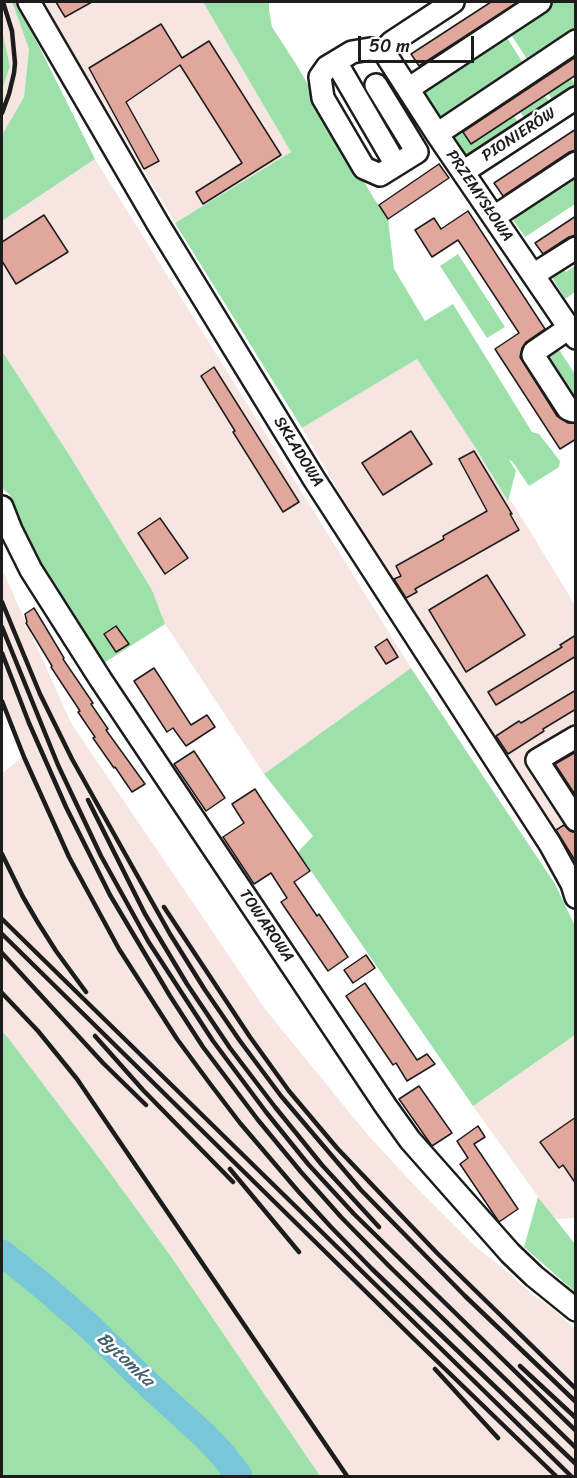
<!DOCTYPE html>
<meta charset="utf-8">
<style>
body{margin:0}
#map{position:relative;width:577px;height:1478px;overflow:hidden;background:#fff;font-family:Sriracha,sans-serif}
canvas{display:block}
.frame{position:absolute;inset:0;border:3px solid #1c1c1c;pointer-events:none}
.scale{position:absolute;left:358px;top:36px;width:116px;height:27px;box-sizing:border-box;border:3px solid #1c1c1c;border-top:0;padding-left:8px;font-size:18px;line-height:21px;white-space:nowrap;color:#1c1c1c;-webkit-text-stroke:4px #fff;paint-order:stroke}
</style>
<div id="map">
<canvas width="577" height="1478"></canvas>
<div class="frame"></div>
<div class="scale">50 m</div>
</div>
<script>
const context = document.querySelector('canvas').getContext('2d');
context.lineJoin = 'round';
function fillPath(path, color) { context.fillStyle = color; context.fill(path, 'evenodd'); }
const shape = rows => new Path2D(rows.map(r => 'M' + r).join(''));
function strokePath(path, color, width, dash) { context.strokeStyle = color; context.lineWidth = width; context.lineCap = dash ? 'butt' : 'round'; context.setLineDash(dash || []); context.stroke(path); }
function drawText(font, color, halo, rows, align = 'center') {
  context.font = font + ' Sriracha,sans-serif'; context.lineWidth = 5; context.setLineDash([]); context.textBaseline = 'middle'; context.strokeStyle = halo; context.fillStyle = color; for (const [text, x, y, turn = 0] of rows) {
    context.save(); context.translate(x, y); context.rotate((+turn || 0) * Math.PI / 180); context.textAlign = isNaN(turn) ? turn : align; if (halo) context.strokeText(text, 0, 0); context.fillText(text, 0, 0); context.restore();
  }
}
fillPath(shape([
 [2,2,12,2,29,49,24,97,2,135,2,90,10,66,2,30],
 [43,2,203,2,291,152,175,223],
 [95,159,411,668,264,774,165,624,152,590,68,453,2,351,2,221],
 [417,359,517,510,575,605,575,864,495,737,371,548,302,428],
 [2,569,71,723,265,1009,367,1134,415,1186,477,1248,503,1268,533,1295,550,1306,575,1329,575,1476,320,1476,172,1258,103,1163,9,1039,2,1031,2,773,25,755,2,694],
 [575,1035,575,1218,554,1219,473,1106]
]), '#f6e5e1');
fillPath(shape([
 [12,2,17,2,95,159,2,221,2,135,24,97,29,49],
 [203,2,269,2,269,10,272,27,296,64,373,197,388,219,394,269,425,321,453,304,532,432,539,434,560,461,559,467,529,486,512,461,509,460,516,471,508,501,477,450,417,359,302,428,175,223,291,152],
 [550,2,575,2,575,36,531,65,508,30],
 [2,30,10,66,2,90],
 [504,33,526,68,444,123,421,88],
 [571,78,575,85,575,88,554,103,548,93],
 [544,95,551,104,526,121,520,111],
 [514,116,520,125,467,157,450,133,460,126,472,143],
 [575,178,575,204,525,237,509,214,518,216],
 [458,254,505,327,487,338,440,266],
 [562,266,566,272,575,266,575,292,565,299,550,274],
 [556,345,575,374,575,405,542,353],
 [2,351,68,453,152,590,165,624,104,663,30,546,10,495,2,488],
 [411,668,555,884,575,926,575,1035,473,1106,298,852,313,836,264,774],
 [2,1031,9,1039,103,1163,172,1258,320,1476,2,1476],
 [538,1197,575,1244,575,1292,524,1247]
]), '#9ee0aa');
strokePath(shape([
 [2,1253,43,1286,90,1327,151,1387,205,1436,223,1455,239,1476]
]), '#7ac6d9', 27);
const building = shape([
 [56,2,92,2,65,17,56,2],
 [491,2,518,2,419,66,411,54,491,2],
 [161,24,182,58,209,41,281,155,203,204,196,192,242,163,180,65,126,102,159,161,144,169,89,68,161,24],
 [576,57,576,75,471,144,463,132,576,57],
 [576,129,576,150,569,152,503,196,494,183,576,129],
 [439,164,449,178,388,219,379,205,439,164],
 [468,211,545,329,526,342,522,348,520,357,557,416,568,423,576,423,576,439,560,449,495,349,519,333,458,240,432,257,415,230,434,218,441,229,468,211],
 [44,215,68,252,16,284,2,261,2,242,44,215],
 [576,216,576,235,569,237,543,254,535,243,576,216],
 [214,367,299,502,283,512,233,432,235,431,201,376,214,367],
 [411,431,432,464,383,495,362,463,411,431],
 [474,451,512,514,510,514,519,530,415,589,417,592,406,598,394,579,401,576,396,566,444,539,443,536,487,511,459,459,474,451],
 [160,518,188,558,165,574,138,533,160,518],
 [487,575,525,635,466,672,429,610,487,575],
 [34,608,64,658,63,659,93,703,91,704,108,729,106,730,145,784,132,792,115,767,114,768,93,738,95,737,78,712,80,711,51,667,52,666,26,623,27,622,25,614,34,608],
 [116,626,129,644,116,652,104,634,116,626],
 [576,635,576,656,496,705,488,692,562,647,560,645,576,635],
 [387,639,398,657,386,664,375,647,387,639],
 [154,668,191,725,207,715,215,727,186,746,173,728,167,732,134,681,154,668],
 [576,690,576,709,543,729,544,731,508,754,496,736,519,721,521,723,576,690],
 [194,751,225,798,206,811,174,764,194,751],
 [576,752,576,796,555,764,576,752],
 [255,789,262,800,310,871,294,882,317,916,319,914,348,957,328,971,281,902,287,898,271,873,254,884,223,837,244,823,232,804,255,789],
 [564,825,570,831,576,833,576,862,556,830,564,825],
 [366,955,375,968,353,983,344,970,366,955],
 [365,983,417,1060,427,1054,435,1064,407,1081,396,1063,393,1065,346,996,365,983],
 [419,1086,452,1133,432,1146,399,1099,419,1086],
 [576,1117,576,1184,563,1165,559,1168,540,1142,576,1117],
 [478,1126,485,1137,474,1144,518,1209,499,1222,460,1164,468,1158,457,1141,478,1126]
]);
fillPath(building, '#e1a79c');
strokePath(building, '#1c1c1c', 1.5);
const minor = shape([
 [29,2,158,224,314,479,550,844,572,884,576,897],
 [387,52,388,58,437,134,576,338],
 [387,52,389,45,392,42,453,2],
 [336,62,396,165],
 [376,85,417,152,380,175,364,168,323,98,320,77,327,67,352,52,370,49,387,52],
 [408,89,540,2],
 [437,134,576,41],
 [463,172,576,98],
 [494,217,576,163],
 [533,275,576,248],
 [569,328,534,352,533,355,568,409,573,411,576,410],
 [2,507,11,530,31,570,101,680,385,1105,410,1140,510,1253,534,1276,576,1310],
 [576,737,537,760,576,820]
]);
strokePath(minor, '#1c1c1c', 26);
strokePath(minor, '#fff', 21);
strokePath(shape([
 [2,113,9,94,14,73,15,63,12,31,3,2],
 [2,602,40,694,72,759,170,934,205,990,240,1041,281,1096,361,1190,465,1296,576,1402],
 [2,627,58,765,101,856,148,941,213,1041,266,1112,308,1164,354,1214,576,1431],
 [2,653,29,723,66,807,110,895,170,996,203,1047,258,1120,301,1172,341,1217,390,1267,576,1448],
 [2,701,24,757,69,857,119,949,177,1039,211,1085,240,1123,298,1191,331,1227,372,1269,576,1464],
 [88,800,145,914,187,984,230,1048,275,1107,322,1165,379,1227],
 [2,854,23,897,37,921,56,951,86,992],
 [164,907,250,1037,289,1091,337,1148,437,1253,576,1389],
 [2,919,571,1476],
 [2,934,412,1337,556,1476],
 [2,953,103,1063,146,1105],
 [2,993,38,1031,77,1079,347,1476],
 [95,1036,143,1090,233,1182],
 [230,1169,299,1252],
 [520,1366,576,1418],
 [435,1369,498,1438]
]), '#1c1c1c', 4.5);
drawText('16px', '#1c1c1c', '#fff', [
 ["PIONIERÓW",519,135,-33],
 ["PRZEMYSŁOWA",479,196,56],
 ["SKŁADOWA",298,452,58],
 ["TOWAROWA",266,926,56]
]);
drawText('italic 18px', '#426068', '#fff', [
 ["Bytomka",125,1360,43]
]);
</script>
